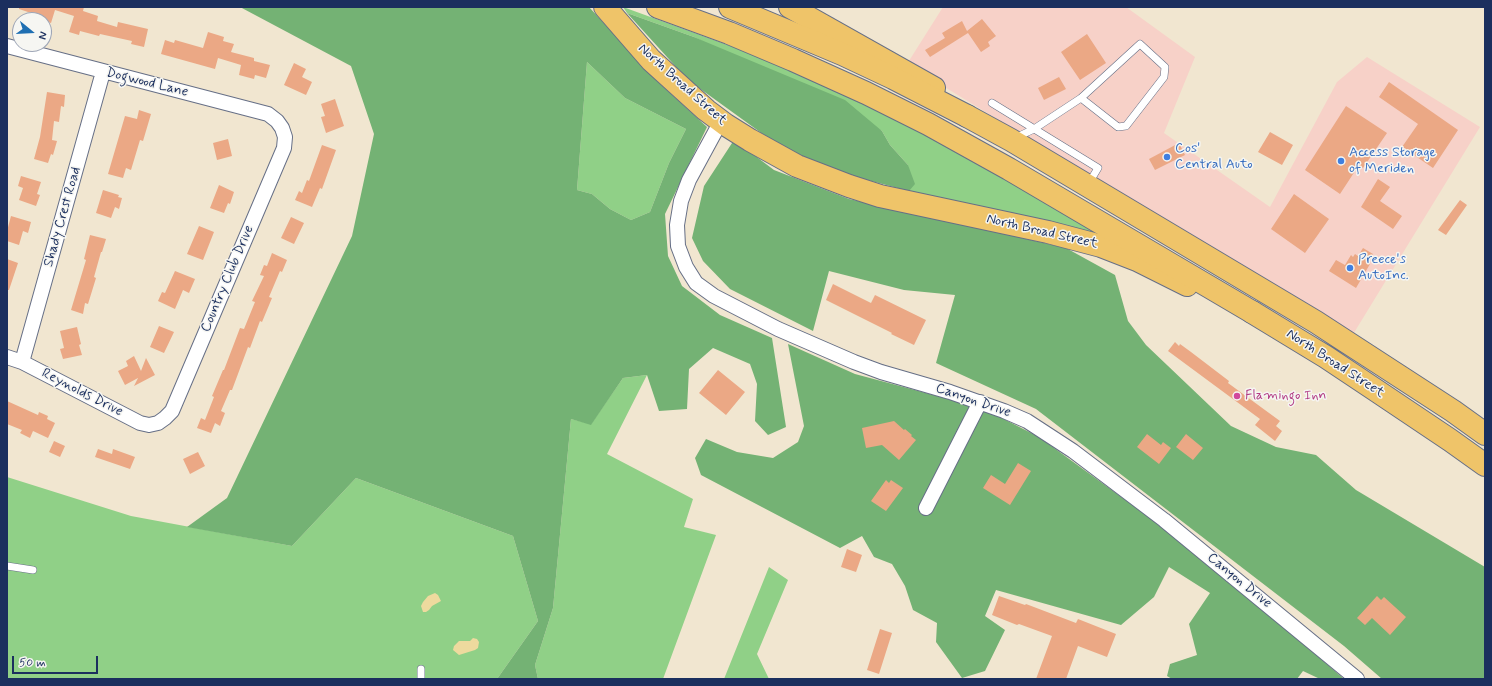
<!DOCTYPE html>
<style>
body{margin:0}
#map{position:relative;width:1492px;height:686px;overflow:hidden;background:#f1e6d0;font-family:Mynerve,sans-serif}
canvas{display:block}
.frame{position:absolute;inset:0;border:8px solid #1b2f5e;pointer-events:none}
.north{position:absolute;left:12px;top:12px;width:40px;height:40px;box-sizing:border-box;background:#f6f6f2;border:1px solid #9ea6b7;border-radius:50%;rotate:108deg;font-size:11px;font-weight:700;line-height:16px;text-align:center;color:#1b2f5e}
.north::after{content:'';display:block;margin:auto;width:14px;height:18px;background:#1f6fb2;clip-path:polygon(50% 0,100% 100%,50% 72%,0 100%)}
.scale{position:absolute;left:12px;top:656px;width:86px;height:18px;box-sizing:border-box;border:2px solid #1b2f5e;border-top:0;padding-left:5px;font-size:12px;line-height:14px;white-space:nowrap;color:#1b2f5e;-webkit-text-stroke:3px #f6f6f2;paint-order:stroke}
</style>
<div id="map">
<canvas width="1492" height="686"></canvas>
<div class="frame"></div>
<div class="north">N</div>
<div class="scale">50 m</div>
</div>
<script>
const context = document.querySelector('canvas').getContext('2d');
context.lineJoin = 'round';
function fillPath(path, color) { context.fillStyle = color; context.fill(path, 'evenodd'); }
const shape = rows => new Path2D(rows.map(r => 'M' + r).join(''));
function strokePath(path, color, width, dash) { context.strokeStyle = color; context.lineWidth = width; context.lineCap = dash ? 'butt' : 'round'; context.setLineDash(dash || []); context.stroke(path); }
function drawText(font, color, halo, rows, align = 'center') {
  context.font = font + ' Mynerve,sans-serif'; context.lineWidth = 3; context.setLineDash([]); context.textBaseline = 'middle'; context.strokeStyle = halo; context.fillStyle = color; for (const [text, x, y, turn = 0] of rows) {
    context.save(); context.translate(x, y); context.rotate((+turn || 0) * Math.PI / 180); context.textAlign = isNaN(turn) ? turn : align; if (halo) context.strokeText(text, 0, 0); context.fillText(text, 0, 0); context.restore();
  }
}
fillPath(shape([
 [943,7,1126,7,1195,57,1164,133,1270,207,1337,82,1367,57,1480,127,1352,336,907,64]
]), '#f7d1c8');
fillPath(shape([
 [623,7,791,68,886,112,1020,184,1094,230,1093,238,909,191,908,165,890,145,882,131,694,37,627,13],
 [587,62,625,98,686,129,669,163,650,212,631,220,610,209,592,194,577,190],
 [647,375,607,454,693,499,684,527,716,535,663,679,538,679,535,665,553,608,571,419,591,424,623,378],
 [7,477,131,516,292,546,356,478,513,536,538,621,497,679,7,679],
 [769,567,788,580,757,654,769,679,724,679]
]), '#90d087');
fillPath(shape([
 [240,7,589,7,658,82,707,127,665,214,668,256,682,286,720,315,772,338,786,427,768,435,755,421,757,384,750,364,713,348,689,369,687,409,659,411,647,375,623,378,591,425,571,419,553,608,535,665,538,679,497,679,538,621,513,536,356,478,292,546,187,527,227,498,352,236,374,134,351,66],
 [587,62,625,98,686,129,669,163,650,212,631,220,610,209,592,194,577,190],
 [627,13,694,37,845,100,882,131,890,145,908,165,915,184,909,191,860,178,789,153,688,80],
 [734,140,774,170,849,199,1066,248,1115,275,1128,321,1146,345,1231,426,1276,447,1316,455,1356,490,1485,567,1485,679,1382,679,1344,646,1036,409,936,363,955,295,904,290,829,271,813,331,730,289,703,261,692,238,704,186],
 [788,344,855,374,982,408,1039,437,1146,515,1260,606,1344,679,1320,679,1303,671,1297,679,1172,679,1167,676,1170,664,1197,655,1189,624,1210,593,1169,567,1154,597,1121,625,996,590,985,616,1005,630,985,671,962,678,936,642,937,623,913,610,905,586,892,564,874,557,862,536,840,548,701,475,695,458,706,439,737,452,773,458,798,442,804,426]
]), '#74b274');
fillPath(shape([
 [435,593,438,595,441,601,432,606,429,610,426,612,423,612,421,606,423,602,428,596],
 [473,638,477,639,479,642,478,648,475,650,459,655,453,650,454,646,459,641,470,641]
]), '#eeda9e');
fillPath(shape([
 [19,7,84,7,83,11,98,16,97,21,117,27,118,22,148,29,144,47,131,44,132,41,100,34,99,36,80,31,79,35,69,32,74,16,55,10,51,23,36,18,37,15,19,9],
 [982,19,996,36,988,42,990,46,981,52,968,33,930,57,925,50,945,38,942,33,962,21,967,31],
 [208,32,224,37,223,41,234,44,231,52,254,58,254,61,270,65,266,78,255,75,254,79,239,75,241,65,218,58,215,69,161,54,165,40,174,43,175,40,203,48],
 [1087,34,1106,63,1080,80,1061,52],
 [294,63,306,69,302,77,312,82,306,95,284,85],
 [1059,77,1066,89,1044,100,1038,88],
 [1389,82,1458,130,1433,168,1402,147,1418,124,1379,97],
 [47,92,65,95,64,107,61,106,59,122,54,121,52,140,57,141,53,155,51,154,48,163,34,159,40,137],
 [335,99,344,126,326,133,321,117,325,116,321,104],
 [1346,106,1387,133,1363,168,1359,165,1340,194,1305,170],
 [139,110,151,114,143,141,140,140,131,170,126,168,123,178,108,174,125,116,137,119],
 [1270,132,1293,145,1282,165,1258,152],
 [228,139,232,156,217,160,213,143],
 [1179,143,1185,155,1155,170,1149,159],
 [322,145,336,150,322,189,320,188,312,207,295,200,299,191,302,193,307,180,309,181],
 [21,176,41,182,37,194,40,195,36,206,19,200,23,188,18,186],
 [1378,179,1390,187,1380,201,1402,216,1393,229,1361,207],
 [219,185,234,192,230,204,228,203,224,213,210,208],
 [103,190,119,195,118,197,122,198,119,209,115,207,111,218,96,213],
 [1294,194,1329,219,1305,253,1271,229],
 [1460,200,1467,205,1446,235,1438,230],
 [11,216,31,222,28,233,23,231,19,245,7,241,7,231],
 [291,217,304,223,294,244,281,238],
 [199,226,214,232,203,260,187,254],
 [90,235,106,239,102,252,101,252,94,277,96,278,88,304,85,303,83,314,71,310,86,260,84,259],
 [1363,248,1373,254,1368,262,1370,264,1356,288,1329,271,1336,260,1345,265,1351,255,1353,257,1355,254,1358,256],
 [272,253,287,260,282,272,280,271,269,297,272,298,262,322,260,321,250,348,248,347,232,390,230,390,221,411,225,413,220,426,215,423,211,433,197,428,201,418,205,420,214,397,212,396,223,370,224,370,240,328,244,329,255,302,252,301,264,276,260,275,264,265,267,266],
 [7,259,18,263,9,290,7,290],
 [175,271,195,279,189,293,183,290,175,309,158,301,162,292,165,293],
 [833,284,871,303,875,295,926,320,914,345,891,334,892,333,826,300],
 [159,326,174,332,164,353,150,347],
 [77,327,81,344,79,345,82,355,63,359,60,349,64,348,60,331],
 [1175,342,1179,346,1180,344,1191,352,1229,381,1228,383,1280,421,1276,426,1282,431,1275,441,1255,425,1260,419,1168,351],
 [134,356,141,371,146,358,155,375,134,386,138,378,125,385,118,371,128,366,126,361],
 [718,370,745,392,726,415,699,393],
 [7,401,38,415,39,412,48,416,47,419,55,423,48,438,33,431,30,438,20,433,22,430,7,424],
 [894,421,904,430,905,429,912,435,911,436,916,440,899,460,882,445,866,448,862,428],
 [1147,434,1161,445,1163,442,1171,448,1159,464,1137,447],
 [1186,434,1203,448,1193,460,1176,447],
 [54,441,65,446,60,457,49,452],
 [98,449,112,454,113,449,135,457,130,469,95,457],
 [198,452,205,466,190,474,183,459],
 [1018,463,1031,471,1010,505,983,488,991,475,1005,484],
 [886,480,889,483,891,480,903,488,886,511,871,501],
 [847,549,862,555,856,572,841,567],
 [999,596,1025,605,1026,604,1076,623,1078,619,1116,634,1107,657,1078,646,1066,679,1036,679,1052,636,1019,624,1017,625,992,615],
 [1377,596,1381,600,1384,597,1406,617,1390,635,1372,618,1365,625,1357,618],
 [880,629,892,633,879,674,867,670]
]), '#eba885');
const service = shape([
 [992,103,1098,168,1089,183],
 [1015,138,1034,129,1081,98,1118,127,1126,126,1164,77,1165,67,1140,44,1081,98],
 [7,566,33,570],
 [421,669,421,679]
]);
const minor = shape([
 [7,46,268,114,277,121,282,128,285,137,284,148,172,411,165,418,158,423,149,425,140,423,22,362,7,357],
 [721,121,689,180,681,201,677,225,678,246,686,267,696,283,714,296,778,329,854,362,881,372,950,392,1004,411,1027,421,1073,451,1164,520,1357,679],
 [22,362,103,72],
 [926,508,980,402]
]);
const primary = shape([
 [605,7,651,60,706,110,726,125,750,140,797,166,849,186,880,196,1048,232,1101,246,1137,260,1187,285],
 [790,7,934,88]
]);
const trunk = shape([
 [967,116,1011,140,1316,322,1453,411,1485,434],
 [1252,312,1326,357,1374,389,1450,440,1485,465]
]);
const motorway = shape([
 [658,7,729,33,793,60,866,93,928,124,1009,169,1252,312],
 [730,7,842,54,893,78,967,116]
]);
strokePath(service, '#666f86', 8);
strokePath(minor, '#666f86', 16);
strokePath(primary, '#666f86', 24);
strokePath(trunk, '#666f86', 24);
strokePath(motorway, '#666f86', 24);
strokePath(service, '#fff', 7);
strokePath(minor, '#fff', 14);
strokePath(primary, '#efc469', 22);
strokePath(trunk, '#efc469', 22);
strokePath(motorway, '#efc469', 22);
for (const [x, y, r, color] of [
 [1167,157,4,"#3f7fe0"],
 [1341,161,4,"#3f7fe0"],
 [1350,268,4,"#3f7fe0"],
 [1237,396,4,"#d1479c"]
]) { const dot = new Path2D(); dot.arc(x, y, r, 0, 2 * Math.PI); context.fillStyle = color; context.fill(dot); strokePath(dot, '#f6f6f2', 1.5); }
drawText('14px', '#1b2f5e', '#f6f6f2', [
 ["Dogwood Lane",147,83,14],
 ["North Broad Street",682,85,42],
 ["Shady Crest Road",63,217,-74],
 ["North Broad Street",1042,232,13],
 ["Country Club Drive",228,279,-67],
 ["North Broad Street",1335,364,33],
 ["Reynolds Drive",82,393,27],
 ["Canyon Drive",973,401,19],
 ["Canyon Drive",1239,581,39]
]);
drawText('14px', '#366cbe', '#f6f6f2', [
 ["Cos'",1175,149],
 ["Central Auto",1175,165],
 ["Access Storage",1349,153],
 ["of Meriden",1349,169],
 ["Preece's",1358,260],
 ["AutoInc.",1358,276]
], 'left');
drawText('14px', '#b23c85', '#f6f6f2', [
 ["Flamingo Inn",1245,396]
], 'left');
</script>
